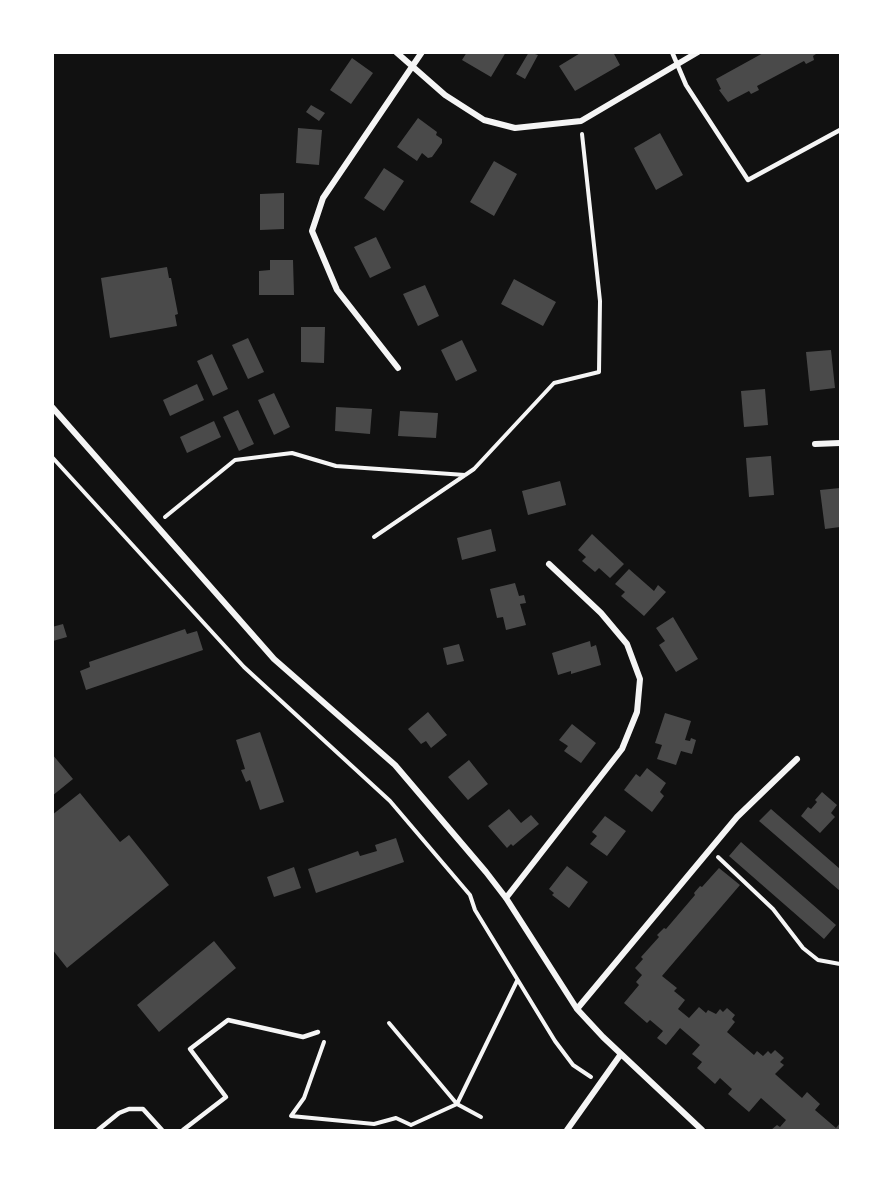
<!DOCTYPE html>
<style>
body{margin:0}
#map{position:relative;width:893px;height:1183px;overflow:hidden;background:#111;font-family:Roboto,sans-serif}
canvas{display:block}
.frame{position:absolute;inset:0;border:54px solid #fff;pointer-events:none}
</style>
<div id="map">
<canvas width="893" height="1183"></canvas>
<div class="frame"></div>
</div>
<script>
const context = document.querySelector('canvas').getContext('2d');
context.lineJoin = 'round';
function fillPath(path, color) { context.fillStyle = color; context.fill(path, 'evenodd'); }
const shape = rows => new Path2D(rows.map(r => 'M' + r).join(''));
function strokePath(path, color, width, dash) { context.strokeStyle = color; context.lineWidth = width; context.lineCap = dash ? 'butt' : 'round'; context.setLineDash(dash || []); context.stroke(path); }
fillPath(shape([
 [467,52,506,52,491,77,462,60],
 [529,52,538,55,525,79,516,74],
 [582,52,613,52,620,65,575,91,559,66],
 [765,52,819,52,813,56,814,60,806,64,804,61,757,86,759,90,751,94,749,91,728,102,719,90,721,89,716,79],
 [352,58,373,73,351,104,330,90],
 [311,105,325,113,319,121,306,112],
 [418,118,437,132,436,135,442,139,442,143,432,157,428,158,422,153,417,161,397,147],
 [298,128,322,130,319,165,296,163],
 [660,133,683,175,656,190,634,148],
 [494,161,517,174,494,216,470,202],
 [384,168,404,181,384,211,364,198],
 [284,193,284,229,260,230,260,194],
 [376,237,391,268,370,278,354,247],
 [270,260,293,260,294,295,259,295,259,271,270,270],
 [167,267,169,278,171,278,178,314,175,315,177,326,110,338,101,278],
 [514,279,556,302,543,326,501,304],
 [425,285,439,316,418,326,403,294],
 [301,327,325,327,324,363,301,362],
 [248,338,264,372,248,379,232,345],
 [462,340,477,371,456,381,441,350],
 [831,350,835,388,810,391,806,352],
 [212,354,228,389,213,396,197,361],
 [197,384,204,400,170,416,163,400],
 [765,389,768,425,744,427,741,391],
 [274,393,290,427,274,435,258,400],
 [336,407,372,409,370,434,335,431],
 [238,410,254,444,239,451,223,417],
 [400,411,438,413,436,438,398,436],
 [214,421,221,437,187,453,180,437],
 [771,456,774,495,749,497,746,458],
 [560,481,566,505,528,515,522,491],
 [840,488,840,527,825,529,820,490],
 [491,529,496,551,462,560,457,538],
 [592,534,624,564,610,578,599,568,595,572,582,561,586,557,578,550],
 [629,569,654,591,658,585,666,592,644,616,621,596,625,592,615,584],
 [515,583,519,596,524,595,526,603,520,604,526,625,506,630,503,617,497,618,490,589],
 [673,617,698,659,676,672,659,645,665,641,656,628],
 [63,624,67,637,53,641,52,627],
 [185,629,187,634,197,631,203,650,86,690,80,671,90,667,89,662],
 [590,641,591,647,596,645,601,665,571,674,571,671,558,675,552,653],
 [459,644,464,661,447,665,443,648],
 [428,712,447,735,431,748,426,741,421,744,408,729],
 [665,713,691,721,685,740,690,741,691,738,696,740,692,754,681,751,676,765,657,759,662,745,655,743],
 [572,724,596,743,581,763,564,751,568,746,559,740],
 [260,732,284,802,260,810,250,780,246,782,241,770,245,769,236,740],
 [52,754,73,779,52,796],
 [469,760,488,784,468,800,448,777],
 [647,768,666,783,660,792,664,796,652,812,624,790,636,774,640,777],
 [822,792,837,805,831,813,835,817,820,833,801,816,808,807,811,809,817,802,815,800],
 [80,793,120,842,129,835,169,885,67,968,52,949,52,815],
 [509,809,521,823,531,815,539,824,513,846,511,844,507,848,488,826],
 [771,809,840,869,840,891,759,821],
 [605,816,626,831,607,856,590,844,597,836,592,832],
 [396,838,404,862,316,893,308,869,358,851,360,856,377,851,375,845],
 [741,842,836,925,824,939,729,856],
 [567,866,588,882,569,908,552,895,554,893,549,889],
 [294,867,301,888,274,897,267,877],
 [719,868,740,885,662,976,677,988,674,991,685,1000,678,1009,689,1018,699,1007,706,1013,708,1010,716,1014,720,1009,723,1012,727,1008,735,1015,732,1019,735,1022,727,1032,754,1055,757,1051,763,1056,768,1051,771,1054,775,1050,784,1058,780,1062,784,1065,775,1074,802,1098,807,1092,820,1104,815,1110,836,1128,840,1123,840,1130,771,1130,777,1125,780,1127,786,1120,761,1098,749,1112,728,1094,732,1089,720,1078,715,1084,697,1068,702,1062,692,1054,700,1045,680,1028,666,1045,657,1038,663,1031,650,1020,647,1023,624,1003,639,985,636,982,642,975,635,968,643,959,641,957,659,937,657,935,664,928,666,929,695,895,694,893,700,886,702,887],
 [214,941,236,968,159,1032,137,1005]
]), '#4a4a4a');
strokePath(shape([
 [52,457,244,667,390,801,470,895,475,910,555,1041,573,1065,591,1077],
 [165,517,235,460,292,453,336,466,465,475],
 [374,537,474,469,554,383,599,372,600,301,582,134],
 [718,857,773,909,803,948,818,960,840,964],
 [389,1023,457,1104,481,1117],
 [324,1042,304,1098,291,1116,374,1124,396,1118,411,1125,457,1104,517,981]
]), '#f5f5f5', 4);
strokePath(shape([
 [672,52,686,85,748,180,840,130],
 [98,1130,119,1113,129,1109,143,1109,162,1130],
 [183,1130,226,1097,190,1049,228,1020,303,1037,318,1032]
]), '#f5f5f5', 4.5);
strokePath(shape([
 [396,52,445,95,484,120,515,128,581,121,698,52],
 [398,368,337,290,312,231,323,198,422,52],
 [52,407,274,659,395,765,486,872,506,898,577,1009,603,1037,702,1130],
 [815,444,840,443],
 [506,898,622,749,637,712,640,679,627,644,601,613,549,564],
 [577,1009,737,817,797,759],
 [567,1130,621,1054]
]), '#f5f5f5', 6);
</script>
